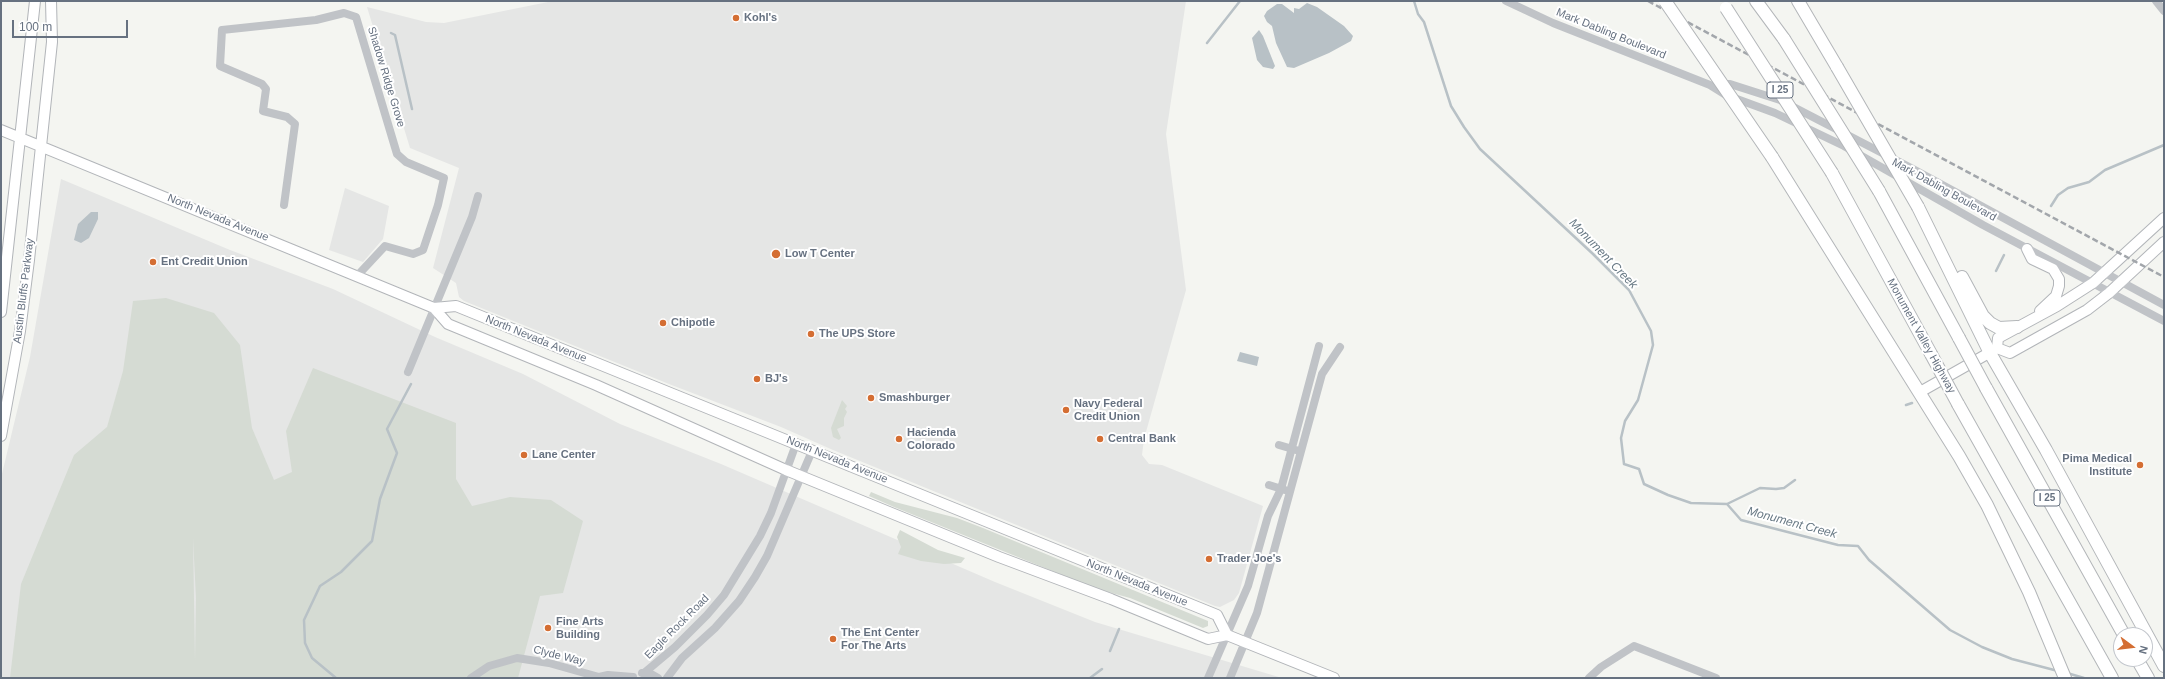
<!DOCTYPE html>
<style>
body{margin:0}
#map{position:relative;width:2165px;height:679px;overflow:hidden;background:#f4f5f1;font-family:Helvetica,sans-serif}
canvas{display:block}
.frame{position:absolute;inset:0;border:2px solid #667180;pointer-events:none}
.north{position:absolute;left:2113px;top:627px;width:40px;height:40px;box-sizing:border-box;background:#fff;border:1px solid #c2c6cc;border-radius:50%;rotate:105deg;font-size:11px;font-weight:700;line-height:16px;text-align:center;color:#667180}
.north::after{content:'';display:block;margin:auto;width:14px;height:18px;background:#d46e33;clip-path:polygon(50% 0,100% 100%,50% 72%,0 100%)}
.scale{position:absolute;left:12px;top:20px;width:116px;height:18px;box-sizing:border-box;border:2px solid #667180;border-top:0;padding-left:5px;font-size:12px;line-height:14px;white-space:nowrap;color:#667180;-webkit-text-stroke:3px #fff;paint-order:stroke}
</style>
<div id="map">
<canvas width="2165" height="679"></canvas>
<div class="frame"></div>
<div class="north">N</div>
<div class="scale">100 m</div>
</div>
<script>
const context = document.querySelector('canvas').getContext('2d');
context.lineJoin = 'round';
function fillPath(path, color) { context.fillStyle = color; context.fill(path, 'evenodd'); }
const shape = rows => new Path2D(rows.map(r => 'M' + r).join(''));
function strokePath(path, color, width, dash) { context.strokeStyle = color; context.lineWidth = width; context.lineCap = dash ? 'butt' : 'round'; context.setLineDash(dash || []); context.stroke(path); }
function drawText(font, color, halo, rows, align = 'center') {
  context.font = font + ' Helvetica,sans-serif'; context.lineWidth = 4; context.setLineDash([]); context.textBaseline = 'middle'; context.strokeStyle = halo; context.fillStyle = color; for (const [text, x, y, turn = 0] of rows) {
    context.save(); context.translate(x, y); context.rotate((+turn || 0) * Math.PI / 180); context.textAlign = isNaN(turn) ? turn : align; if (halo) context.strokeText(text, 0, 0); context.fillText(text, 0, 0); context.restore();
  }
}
fillPath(shape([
 [553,1,1186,1,1166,134,1186,290,1144,439,1142,455,1149,464,1162,465,1263,506,1239,593,1234,600,1220,607,1215,606,833,450,781,427,669,384,464,301,459,297,456,283,433,268,459,168,410,148,367,7,426,22,444,23],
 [61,179,230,250,333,289,435,337,523,374,620,424,721,464,995,582,1095,622,1282,678,1,678,1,478,30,357],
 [345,188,389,206,383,239,363,262,329,250]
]), '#e5e6e5');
fillPath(shape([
 [166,298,214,313,240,345,252,428,274,480,292,472,286,431,313,368,456,423,456,479,472,506,510,497,551,500,583,521,563,593,540,596,518,678,10,678,21,584,74,455,107,427,123,371,133,301],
 [193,538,196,598,195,661],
 [842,400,847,406,845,409,847,412,844,418,844,426,837,429,841,438,839,440,833,437,831,428],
 [871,492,895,502,957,518,983,528,1208,621,1208,626,1203,628,1130,598,1097,589,894,507,869,496],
 [900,530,938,550,965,558,961,563,944,564,921,561,898,554,901,547,897,537]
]), '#d5dbd3');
fillPath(shape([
 [1307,3,1317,7,1344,26,1353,36,1351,41,1329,53,1294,68,1287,67,1276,43,1272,26,1267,22,1264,16,1267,11,1277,4,1282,4,1294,13,1294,8,1299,9],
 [1259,30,1263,36,1275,66,1273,69,1263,67,1257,60,1252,38],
 [91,212,98,212,98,219,89,238,81,243,74,240,78,224],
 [1240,352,1259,357,1257,366,1237,361]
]), '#b8c1c6');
strokePath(shape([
 [1414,1,1418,14,1424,22,1451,106,1464,127,1480,149,1593,254,1629,290,1651,331,1653,345,1638,400,1625,421,1621,438,1624,464,1639,469,1644,484,1668,495,1691,503,1727,504,1741,520,1838,545,1858,546,1869,560,1950,630,1982,647,2012,659,2058,671],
 [391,33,395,35,412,109],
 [1207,43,1240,1],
 [2051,206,2058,195,2068,188,2089,182,2105,170,2164,145],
 [1996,271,2004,255],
 [1906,405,1912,403],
 [1727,504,1760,488,1776,489,1784,488,1795,480],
 [1110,651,1119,629],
 [2067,673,2084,678],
 [336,678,312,658,305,643,304,620,320,586,341,572,372,541,380,499,397,453,387,429,411,384],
 [1090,678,1102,669]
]), '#b8c1c6', 2.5);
const major = shape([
 [1,130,434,308,456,306,1217,615,1227,635],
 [2027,249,2032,259,2053,269,2059,279,2059,286,2056,296,2040,311],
 [434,308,448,324,596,385,786,470,999,557,1111,599,1208,639,1227,635,1334,678],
 [1,312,35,1],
 [1997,348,1998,338,2057,306,2093,283,2164,218],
 [1997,348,2010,353,2087,310,2109,293,2164,242],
 [1920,392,1996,349],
 [1,436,20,331,29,260,52,42,51,1]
]);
const highway = shape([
 [1756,1,1784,39],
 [1798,1,1837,67],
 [1772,157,1959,456,1987,505,2029,592,2065,678],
 [1832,173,1931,354],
 [1879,191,1959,338],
 [1918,207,1990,353,2046,450,2164,666],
 [1962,277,1983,316,1990,323,1999,328,2017,327],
 [1986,388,2124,635],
 [1958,404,2112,678],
 [2137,659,2148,678]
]);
strokePath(major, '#b2b5b9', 12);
strokePath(highway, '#b3b6b9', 14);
strokePath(shape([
 [1506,1,1553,23,1710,85,1726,95,1775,113,1844,146,1983,225,2164,321],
 [2156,1,2164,11],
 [1719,84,1730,84,1780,100,1913,169,2164,305],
 [284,205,295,124,287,117,263,111,266,89,262,84,220,66,222,30,316,20,344,13,356,17,397,154,406,162,444,178,438,205,423,250,413,254,385,246,357,276],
 [408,372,472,217,478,196],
 [1279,445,1296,450],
 [1269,485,1285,490],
 [642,673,651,674,658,678],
 [644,673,675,647,707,615,724,595,760,536,771,513,796,444],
 [471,678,489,666,517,658,549,663,599,677,608,675,633,677],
 [667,678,682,658,715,628,739,601,755,577,767,556,812,451],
 [1208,678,1248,586,1268,516,1281,489,1319,346],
 [1230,678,1257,613,1322,374,1340,347],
 [1589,678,1601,667,1634,646,1716,678]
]), '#c0c3c7', 8);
strokePath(major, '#fff', 10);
strokePath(highway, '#fff', 12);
strokePath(shape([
 [1648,1,2164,277]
]), '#a2a6ab', 2.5, [6, 3]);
const highwayBridge = shape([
 [1665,1,1772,157],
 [1726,8,1832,173],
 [1784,39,1879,191],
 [1837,67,1918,207],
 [1959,338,1986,388],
 [1931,354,1958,404]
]);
strokePath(highwayBridge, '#b3b6b9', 14, []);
strokePath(highwayBridge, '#fff', 12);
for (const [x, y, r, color] of [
 [736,18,4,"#d46e33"],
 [776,254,5,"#d46e33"],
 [153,262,4,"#d46e33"],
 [663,323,4,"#d46e33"],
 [811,334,4,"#d46e33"],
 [757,379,4,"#d46e33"],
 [871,398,4,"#d46e33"],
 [1066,410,4,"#d46e33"],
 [899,439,4,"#d46e33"],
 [1100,439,4,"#d46e33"],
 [524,455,4,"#d46e33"],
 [2140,465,4,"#d46e33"],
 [1209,559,4,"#d46e33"],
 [548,628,4,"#d46e33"],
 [833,639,4,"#d46e33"]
]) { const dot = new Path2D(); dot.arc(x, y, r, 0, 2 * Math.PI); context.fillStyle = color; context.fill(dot); strokePath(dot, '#fff', 1.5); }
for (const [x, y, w] of [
 [1780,90,26],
 [2047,498,26]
]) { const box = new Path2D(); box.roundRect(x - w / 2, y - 8, w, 16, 3); context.fillStyle = '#fff'; context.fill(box); strokePath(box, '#667180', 1); }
drawText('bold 10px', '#667180', null, [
 ["I 25",1780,90],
 ["I 25",2047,498]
]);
drawText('bold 11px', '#667180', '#fff', [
 ["Kohl's",744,18],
 ["Low T Center",785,254],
 ["Ent Credit Union",161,262],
 ["Chipotle",671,323],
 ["The UPS Store",819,334],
 ["BJ's",765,379],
 ["Smashburger",879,398],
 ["Navy Federal",1074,404],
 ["Credit Union",1074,417],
 ["Hacienda",907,433],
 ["Colorado",907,446],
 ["Central Bank",1108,439],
 ["Lane Center",532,455],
 ["Pima Medical",2132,459,"right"],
 ["Institute",2132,472,"right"],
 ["Trader Joe's",1217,559],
 ["Fine Arts",556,622],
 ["Building",556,635],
 ["The Ent Center",841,633],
 ["For The Arts",841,646]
], 'left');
drawText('11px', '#667180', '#fff', [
 ["Mark Dabling Boulevard",1611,34,22],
 ["Shadow Ridge Grove",386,77,73],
 ["Mark Dabling Boulevard",1944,190,29],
 ["North Nevada Avenue",218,218,22],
 ["Austin Bluffs Parkway",24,291,-83],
 ["Monument Valley Highway",1921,336,61],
 ["North Nevada Avenue",536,339,22],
 ["North Nevada Avenue",837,460,22],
 ["North Nevada Avenue",1137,583,22],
 ["Eagle Rock Road",677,627,-45],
 ["Clyde Way",559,656,14]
]);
drawText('italic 12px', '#677884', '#fff', [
 ["Monument Creek",1603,254,46],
 ["Monument Creek",1792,523,15]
]);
</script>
